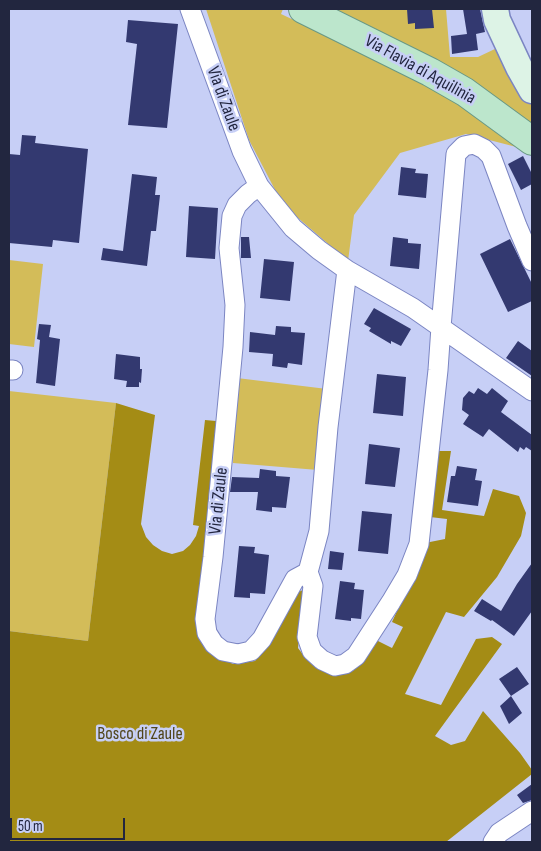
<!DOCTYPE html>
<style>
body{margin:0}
#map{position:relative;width:541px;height:851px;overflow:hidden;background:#c7cff6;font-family:"Sofia Sans Condensed",sans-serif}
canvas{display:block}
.frame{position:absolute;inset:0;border:10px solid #22263f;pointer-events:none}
.scale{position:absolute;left:10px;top:818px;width:115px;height:22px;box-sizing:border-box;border:2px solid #22263f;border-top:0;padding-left:6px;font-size:15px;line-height:18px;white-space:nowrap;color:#22263f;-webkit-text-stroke:4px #c7cff6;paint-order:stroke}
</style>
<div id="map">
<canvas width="541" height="851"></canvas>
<div class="frame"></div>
<div class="scale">50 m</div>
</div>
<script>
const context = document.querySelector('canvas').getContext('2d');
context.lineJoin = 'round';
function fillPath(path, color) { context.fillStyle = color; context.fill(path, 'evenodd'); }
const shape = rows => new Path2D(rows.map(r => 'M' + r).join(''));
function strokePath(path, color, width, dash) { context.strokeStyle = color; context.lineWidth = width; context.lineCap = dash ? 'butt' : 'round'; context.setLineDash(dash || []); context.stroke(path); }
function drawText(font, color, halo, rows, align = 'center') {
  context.font = font + ' "Sofia Sans Condensed",sans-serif'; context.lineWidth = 5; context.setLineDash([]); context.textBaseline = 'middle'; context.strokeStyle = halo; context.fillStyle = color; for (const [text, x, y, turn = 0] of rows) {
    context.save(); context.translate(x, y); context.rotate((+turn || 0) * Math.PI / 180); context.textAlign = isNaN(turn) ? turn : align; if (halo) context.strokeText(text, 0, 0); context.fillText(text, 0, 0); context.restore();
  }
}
fillPath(shape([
 [206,9,283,9,281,14,379,60,468,108,528,150,466,134,400,153,354,215,348,261,283,205,249,140],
 [334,9,446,9,450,57,478,57,497,48,532,101,532,127,440,62],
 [9,260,43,264,34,347,9,344],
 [237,378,327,389,318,470,233,463],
 [9,391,116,403,88,641,9,631]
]), '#d3bc59');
fillPath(shape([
 [116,403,155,415,141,524,146,537,153,545,162,551,172,554,183,551,190,545,196,536,199,526,193,525,205,420,216,421,197,632,209,652,233,664,255,661,268,642,294,594,303,590,298,648,307,660,332,674,353,671,376,640,392,648,403,627,392,622,404,596,425,543,445,539,447,519,430,517,438,451,451,451,442,510,484,516,493,489,519,496,526,513,521,536,497,577,464,617,446,612,405,694,441,705,476,639,492,637,502,644,435,736,451,745,465,741,483,711,520,753,532,770,532,774,446,842,9,842,9,631,88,641]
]), '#a48c15');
fillPath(shape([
 [407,9,432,9,434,28,415,29,415,23,408,24],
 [463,9,480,9,485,32,476,34,478,50,452,54,451,36,467,34],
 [128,20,178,24,167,128,128,125,137,44,126,42],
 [22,135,36,136,35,143,88,149,79,243,53,240,52,247,9,243,9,154,20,155],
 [523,156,532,174,532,184,521,190,508,164],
 [401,167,416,169,415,173,428,174,426,198,398,195],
 [132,174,157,177,155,195,160,195,156,231,151,231,147,266,101,260,103,248,123,251],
 [189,206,218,208,215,259,186,257],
 [241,237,249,237,251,258,241,258],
 [393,237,408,239,408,243,421,244,419,269,390,266],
 [510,239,532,284,532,301,508,312,480,254],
 [264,259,294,262,290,301,260,298],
 [374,308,411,329,401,346,391,341,391,344,369,331,371,328,364,324],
 [39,324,51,325,49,337,60,339,55,386,36,383,40,340,37,339],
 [276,326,291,327,291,332,305,333,302,365,288,363,287,368,272,366,273,354,249,352,250,332,275,335],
 [518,341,532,351,532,376,506,358],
 [116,354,140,357,140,369,142,369,141,383,139,382,139,387,126,387,127,381,114,379],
 [377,374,406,377,403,416,373,413],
 [478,388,487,394,492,388,508,401,501,412,532,435,532,451,526,447,524,450,520,447,518,452,489,429,483,437,463,424,469,415,462,410,463,398,469,391,474,394],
 [369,444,400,448,395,487,365,484],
 [457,466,477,469,475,480,482,481,478,506,447,502,451,476,455,476],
 [260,469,276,471,276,476,290,477,286,508,272,507,272,512,256,510,258,492,230,492,232,477,259,478],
 [362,511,392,514,388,554,358,551],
 [239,546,255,547,254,553,269,555,265,594,250,593,250,598,234,597],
 [330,551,344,553,342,570,328,569],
 [532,563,532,611,514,636,492,620,491,621,474,611,482,599,501,611,517,584],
 [340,581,355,583,354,589,364,590,361,619,351,618,351,621,335,619],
 [517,667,529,684,511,696,499,679],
 [511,696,522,713,509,724,500,706],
 [532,784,532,800,523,803,517,795]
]), '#333970');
const street = shape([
 [190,9,242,151,259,186,293,228,319,250,347,270,413,308,532,391],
 [259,186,248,194,237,205,232,216,229,248,235,305,233,347,213,557,205,619,207,633,214,644,223,651,238,654,251,651,262,639,295,579,308,572,319,531,328,427,347,270],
 [9,370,13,370],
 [308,572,313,586,307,637,312,651,322,660,335,666,345,664,356,656,391,602,407,575,419,544,438,370,441,327,456,154,464,146,474,144,484,149,491,156,517,226,532,261],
 [493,842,499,833,532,811]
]);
const secondary = shape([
 [495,9,497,20,519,67,532,90]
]);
const primary = shape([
 [303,9,430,72,465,92,532,141]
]);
strokePath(street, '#7b85c2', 21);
strokePath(secondary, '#7b85c2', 29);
strokePath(primary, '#699885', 30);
strokePath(street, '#fff', 19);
strokePath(secondary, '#ddf3e6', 26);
strokePath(primary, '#bce6cc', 28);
drawText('18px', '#22263f', '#c7cff6', [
 ["Via Flavia di Aquilinia",420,70,29],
 ["Via di Zaule",223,99,70],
 ["Via di Zaule",219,501,-84]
]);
drawText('18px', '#50451a', '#c7cff6', [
 ["Bosco di Zaule",140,734]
]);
</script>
